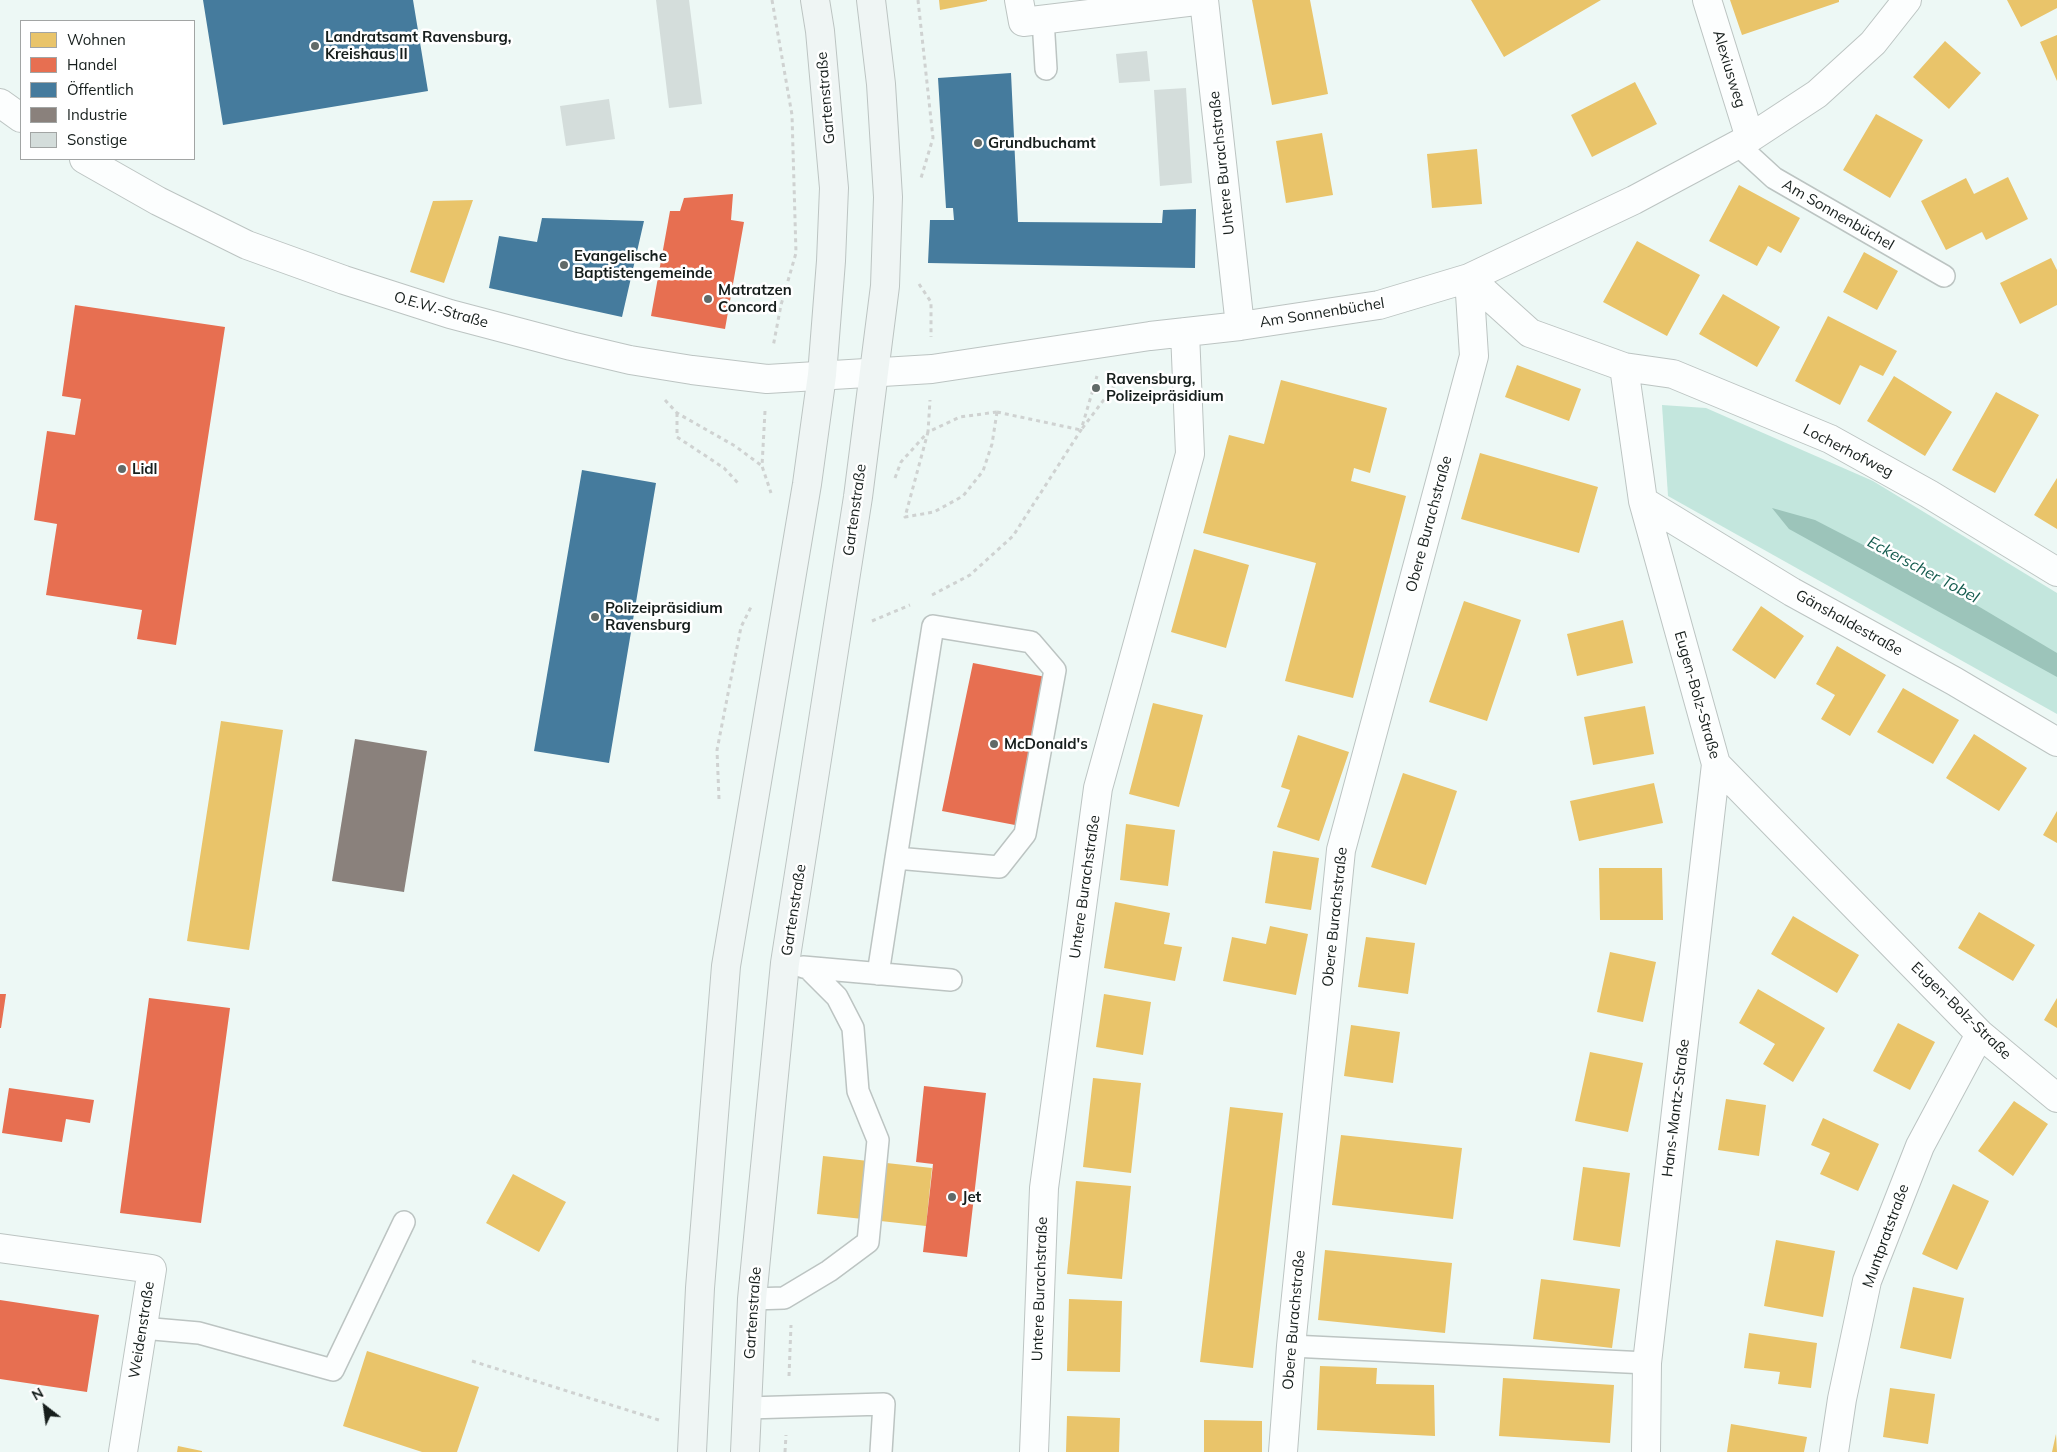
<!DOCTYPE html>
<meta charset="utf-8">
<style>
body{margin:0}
#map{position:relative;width:2057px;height:1452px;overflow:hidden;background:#edf8f5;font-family:Mulish,sans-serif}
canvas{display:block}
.legend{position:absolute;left:20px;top:20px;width:175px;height:140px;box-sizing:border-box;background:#fff;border:1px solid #a2a5a4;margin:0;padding:6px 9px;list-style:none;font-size:15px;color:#161e1c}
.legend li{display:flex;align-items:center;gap:10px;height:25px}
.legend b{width:25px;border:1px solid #a2a5a4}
.north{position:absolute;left:20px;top:1382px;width:50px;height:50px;-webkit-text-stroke:4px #fff;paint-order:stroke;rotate:330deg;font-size:14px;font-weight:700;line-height:20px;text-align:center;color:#161e1c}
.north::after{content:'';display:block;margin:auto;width:18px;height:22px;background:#161e1c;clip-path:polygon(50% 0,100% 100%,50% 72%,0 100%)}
</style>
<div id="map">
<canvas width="2057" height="1452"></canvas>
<ul class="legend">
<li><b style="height:14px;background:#e9c46a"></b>Wohnen</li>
<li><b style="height:14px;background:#e76f51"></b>Handel</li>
<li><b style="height:14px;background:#457b9d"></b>Öffentlich</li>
<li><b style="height:14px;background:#8a817c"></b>Industrie</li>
<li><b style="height:14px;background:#d4dddb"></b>Sonstige</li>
</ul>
<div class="north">N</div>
</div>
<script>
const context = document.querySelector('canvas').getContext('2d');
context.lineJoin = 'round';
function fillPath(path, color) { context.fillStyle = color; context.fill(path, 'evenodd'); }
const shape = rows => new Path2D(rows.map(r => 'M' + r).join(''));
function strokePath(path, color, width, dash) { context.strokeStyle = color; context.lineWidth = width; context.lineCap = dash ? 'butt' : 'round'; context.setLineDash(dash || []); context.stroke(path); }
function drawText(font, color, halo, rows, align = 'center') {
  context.font = font + ' Mulish,sans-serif'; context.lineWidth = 5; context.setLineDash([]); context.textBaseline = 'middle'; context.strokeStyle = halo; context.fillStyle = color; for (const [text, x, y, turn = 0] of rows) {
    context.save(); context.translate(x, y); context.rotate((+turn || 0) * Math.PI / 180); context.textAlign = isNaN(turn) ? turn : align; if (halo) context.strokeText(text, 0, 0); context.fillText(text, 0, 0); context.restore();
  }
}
fillPath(shape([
 [1662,405,1706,408,1873,481,2057,593,2057,714,1668,496]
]), '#c3e6dd');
fillPath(shape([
 [1772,508,1815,520,1956,593,2057,653,2057,677,1789,529]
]), '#9cc4ba');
fillPath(shape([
 [939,0,987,0,987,1,940,10],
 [1252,0,1310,0,1328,94,1272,105],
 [1471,0,1601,0,1504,57],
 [1730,0,1839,0,1839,2,1742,35],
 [2007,0,2057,0,2057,8,2021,27],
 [2057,35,2057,81,2040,42],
 [1945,41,1981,73,1949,109,1913,77],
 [1635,82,1657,124,1592,157,1571,115],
 [1876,114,1923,140,1890,198,1843,170],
 [1322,133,1333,195,1286,203,1276,141],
 [1477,149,1482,204,1432,208,1427,154],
 [2008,177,2028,219,1986,240,1982,232,1946,250,1921,201,1966,178,1974,194],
 [1739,185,1800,218,1781,253,1768,246,1757,266,1709,241],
 [473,200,444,283,410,272,433,201],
 [1637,241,1700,275,1667,336,1603,302],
 [1864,252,1898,271,1877,310,1843,292],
 [2051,258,2057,270,2057,305,2020,324,2000,283],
 [1723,294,1780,327,1757,367,1699,334],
 [1828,316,1897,351,1883,376,1860,365,1840,405,1795,381],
 [1517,365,1581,389,1569,421,1505,397],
 [1894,376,1952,412,1925,456,1867,421],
 [1281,380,1387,408,1370,473,1354,468,1351,481,1406,496,1353,698,1285,681,1316,563,1203,533,1229,435,1264,444],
 [1996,392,2039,415,1995,493,1952,470],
 [1480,453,1598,487,1579,553,1461,519],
 [2057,478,2057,529,2034,515],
 [1194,549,1249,565,1226,648,1171,632],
 [1464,601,1521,620,1487,721,1429,702],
 [1761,606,1804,636,1775,679,1732,650],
 [1623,620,1633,663,1577,676,1567,634],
 [1837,646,1886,675,1850,736,1821,719,1835,695,1816,684],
 [1903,688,1959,720,1933,764,1877,732],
 [1153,703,1203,715,1179,807,1129,794],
 [1645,706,1654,754,1593,765,1584,717],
 [221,721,283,730,249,950,187,941],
 [1974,734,2027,768,1999,811,1946,778],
 [1298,735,1349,752,1319,841,1277,827,1290,790,1281,787],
 [1403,773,1457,791,1426,885,1371,867],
 [1654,783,1663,823,1579,841,1570,801],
 [2057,811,2057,843,2043,835],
 [1126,824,1175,830,1168,886,1120,880],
 [1273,851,1319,858,1311,910,1265,903],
 [1599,868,1662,868,1663,920,1600,920],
 [1115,902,1170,913,1164,944,1182,947,1175,981,1104,968],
 [1979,912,2035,945,2013,981,1958,948],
 [1793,916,1859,955,1837,993,1771,954],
 [1270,926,1308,934,1296,995,1223,981,1232,937,1266,944],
 [1366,937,1415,943,1408,994,1358,987],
 [1610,952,1656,962,1643,1022,1597,1012],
 [1758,989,1825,1028,1793,1082,1763,1064,1775,1044,1739,1023],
 [1104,994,1151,1002,1143,1055,1096,1047],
 [2057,998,2057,1028,2044,1020],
 [1898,1023,1935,1042,1910,1090,1873,1071],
 [1351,1025,1400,1032,1393,1083,1344,1076],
 [1590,1052,1643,1063,1628,1132,1575,1121],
 [1093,1078,1141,1083,1131,1173,1083,1167],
 [1726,1099,1766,1105,1759,1156,1718,1150],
 [2014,1101,2048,1124,2013,1176,1978,1151],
 [1230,1107,1283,1113,1253,1368,1200,1362],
 [1823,1118,1879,1144,1858,1191,1820,1174,1830,1153,1811,1145],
 [1341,1135,1462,1148,1453,1219,1332,1205],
 [823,1156,932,1168,926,1226,817,1214],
 [1583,1167,1630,1173,1620,1247,1573,1240],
 [513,1174,566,1202,539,1252,486,1223],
 [1076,1181,1131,1186,1122,1279,1067,1274],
 [1953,1184,1989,1201,1957,1270,1922,1254],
 [1776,1240,1835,1251,1823,1317,1764,1306],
 [1325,1250,1452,1263,1445,1333,1318,1320],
 [1541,1279,1620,1289,1612,1348,1533,1339],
 [1913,1287,1964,1298,1951,1359,1900,1348],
 [1069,1299,1122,1301,1120,1372,1067,1371],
 [1749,1333,1817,1343,1811,1388,1778,1384,1780,1372,1744,1368],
 [367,1351,479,1387,457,1452,422,1452,343,1426],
 [1320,1366,1377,1368,1376,1384,1434,1385,1435,1436,1317,1430],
 [1503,1378,1614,1385,1610,1443,1499,1436],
 [1890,1388,1935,1394,1928,1444,1883,1437],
 [1067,1416,1120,1418,1119,1452,1066,1452],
 [1204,1420,1262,1421,1262,1452,1204,1452],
 [1731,1424,1807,1437,1804,1452,1727,1452],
 [2056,1434,2057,1452,2052,1452],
 [178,1446,202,1451,202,1452,177,1452]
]), '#e9c46a');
fillPath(shape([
 [733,194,731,220,744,222,725,329,651,316,670,211,680,211,684,198],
 [75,305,225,327,176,645,137,639,142,610,46,595,57,524,34,520,47,431,75,435,81,399,62,396],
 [973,663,1046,677,1015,825,942,811],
 [0,994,6,994,1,1028,0,1028],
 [149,998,230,1008,201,1223,120,1213],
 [924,1086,986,1093,967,1257,923,1252,933,1164,916,1162],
 [9,1088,94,1100,90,1123,66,1119,62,1142,2,1133],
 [0,1300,99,1315,87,1392,0,1379]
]), '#e76f51');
fillPath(shape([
 [203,0,413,0,428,91,223,125],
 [1011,73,1018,222,1162,223,1163,210,1196,209,1195,268,928,263,930,220,954,220,953,208,946,208,938,78],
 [542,218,644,221,622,317,489,288,499,236,537,242],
 [582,470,656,483,609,763,534,751]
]), '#457b9d');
fillPath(shape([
 [355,739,427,751,404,892,332,881]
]), '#8a817c');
fillPath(shape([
 [656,0,689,0,702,104,669,108],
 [1147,51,1150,81,1119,83,1116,54],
 [1186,88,1192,183,1160,186,1154,90],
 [609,99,615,139,566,146,560,106]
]), '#d4dddb');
const service = shape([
 [1043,19,1046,69],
 [1738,145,1774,178,1944,276],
 [803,967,951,980],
 [878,974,896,858,933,626,1031,642,1055,670,1025,834,999,867,896,858],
 [752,1299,784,1298,829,1271,868,1242,878,1140,858,1091,853,1028,837,997,808,968],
 [142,1328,199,1333,333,1370,404,1222],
 [1291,1346,1647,1363],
 [747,1408,884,1404,881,1452]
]);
const minor = shape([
 [1019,0,1023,22,1204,0],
 [1204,0,1240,326],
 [1707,0,1750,138],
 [0,103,21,118],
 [84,159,158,201,247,245,344,280,450,314,571,346,630,360,692,370,767,379,932,369,1150,336,1240,326,1379,305,1469,278,1634,200,1750,138,1817,94,1873,43,1907,0],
 [1469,278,1530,333,1624,367,1643,501,1716,764,1980,1034,2057,1098],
 [1624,367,1673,374,1830,439,1929,494,2057,572],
 [1643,501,1792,592,1954,681,2057,742],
 [0,1248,152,1269,123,1452],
 [1034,1452,1044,1188,1098,788,1190,454,1185,332],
 [1283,1452,1291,1346,1341,850,1474,356,1469,278],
 [1646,1452,1647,1363,1716,764],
 [1834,1452,1842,1399,1867,1281,1920,1146,1980,1034]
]);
const secondary = shape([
 [692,1452,700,1288,726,966,807,484,822,375,831,261,834,188,820,31,815,0],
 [745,1452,752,1299,785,963,858,497,885,286,888,197,881,84,871,0]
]);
strokePath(service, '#bcc4c2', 24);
strokePath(minor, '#bcc4c2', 30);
strokePath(secondary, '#bcc4c2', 30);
strokePath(shape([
 [772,0,792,115,796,253,781,305,773,347],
 [918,0,933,138,921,178],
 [919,284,931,302,931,337],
 [665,400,677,413,735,446,762,466],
 [765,411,762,466,771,493],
 [997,412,992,444,983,471,963,496,934,512,905,517,928,432,960,417,997,412],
 [997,412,1081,430,1124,373],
 [677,413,677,437,724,468,738,483],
 [895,478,901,462,928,432,930,400],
 [932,595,970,575,1013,536,1081,430,1097,376],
 [872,621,910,605],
 [719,799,717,750,741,627,751,607],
 [472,1361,662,1421],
 [789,1376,791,1325],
 [785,1452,786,1435]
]), '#cfd2d1', 3, [4, 4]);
strokePath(service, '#fcfefe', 21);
strokePath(minor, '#fcfefe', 28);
strokePath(secondary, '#eff5f4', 28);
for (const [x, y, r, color] of [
 [315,46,5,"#616a68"],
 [978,143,5,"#616a68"],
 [564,265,5,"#616a68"],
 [708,299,5,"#616a68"],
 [1096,388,5,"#616a68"],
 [122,469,5,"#616a68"],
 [595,617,5,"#616a68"],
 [994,744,5,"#616a68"],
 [952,1197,5,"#616a68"]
]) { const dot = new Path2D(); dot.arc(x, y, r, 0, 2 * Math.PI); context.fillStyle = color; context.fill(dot); strokePath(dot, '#fff', 2); }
drawText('bold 15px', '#161e1c', '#fff', [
 ["Landratsamt Ravensburg,",325,37],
 ["Kreishaus II",325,54],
 ["Grundbuchamt",988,143],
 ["Evangelische",574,256],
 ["Baptistengemeinde",574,273],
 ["Matratzen",718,290],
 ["Concord",718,307],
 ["Ravensburg,",1106,379],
 ["Polizeipräsidium",1106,396],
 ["Lidl",132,469],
 ["Polizeipräsidium",605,608],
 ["Ravensburg",605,625],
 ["McDonald's",1004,744],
 ["Jet",962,1197]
], 'left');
drawText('15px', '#161e1c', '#fff', [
 ["Alexiusweg",1729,69,73],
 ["Gartenstraße",826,98,-95],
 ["Untere Burachstraße",1222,163,-96],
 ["Am Sonnenbüchel",1838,215,30],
 ["O.E.W.-Straße",441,310,16],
 ["Am Sonnenbüchel",1322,313,-9],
 ["Locherhofweg",1848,451,27],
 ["Gartenstraße",855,510,-82],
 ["Obere Burachstraße",1429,524,-75],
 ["Gänshaldestraße",1849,623,29],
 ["Eugen-Bolz-Straße",1697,695,74],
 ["Untere Burachstraße",1085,887,-82],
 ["Gartenstraße",794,910,-81],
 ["Obere Burachstraße",1335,917,-84],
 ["Eugen-Bolz-Straße",1961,1011,44],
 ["Hans-Mantz-Straße",1676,1108,-83],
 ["Muntpratstraße",1886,1236,-70],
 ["Untere Burachstraße",1040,1289,-88],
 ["Gartenstraße",753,1313,-86],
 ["Obere Burachstraße",1294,1320,-85],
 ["Weidenstraße",142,1330,-81]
]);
drawText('italic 16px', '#145b4e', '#fff', [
 ["Eckerscher Tobel",1923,570,28]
]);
</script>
